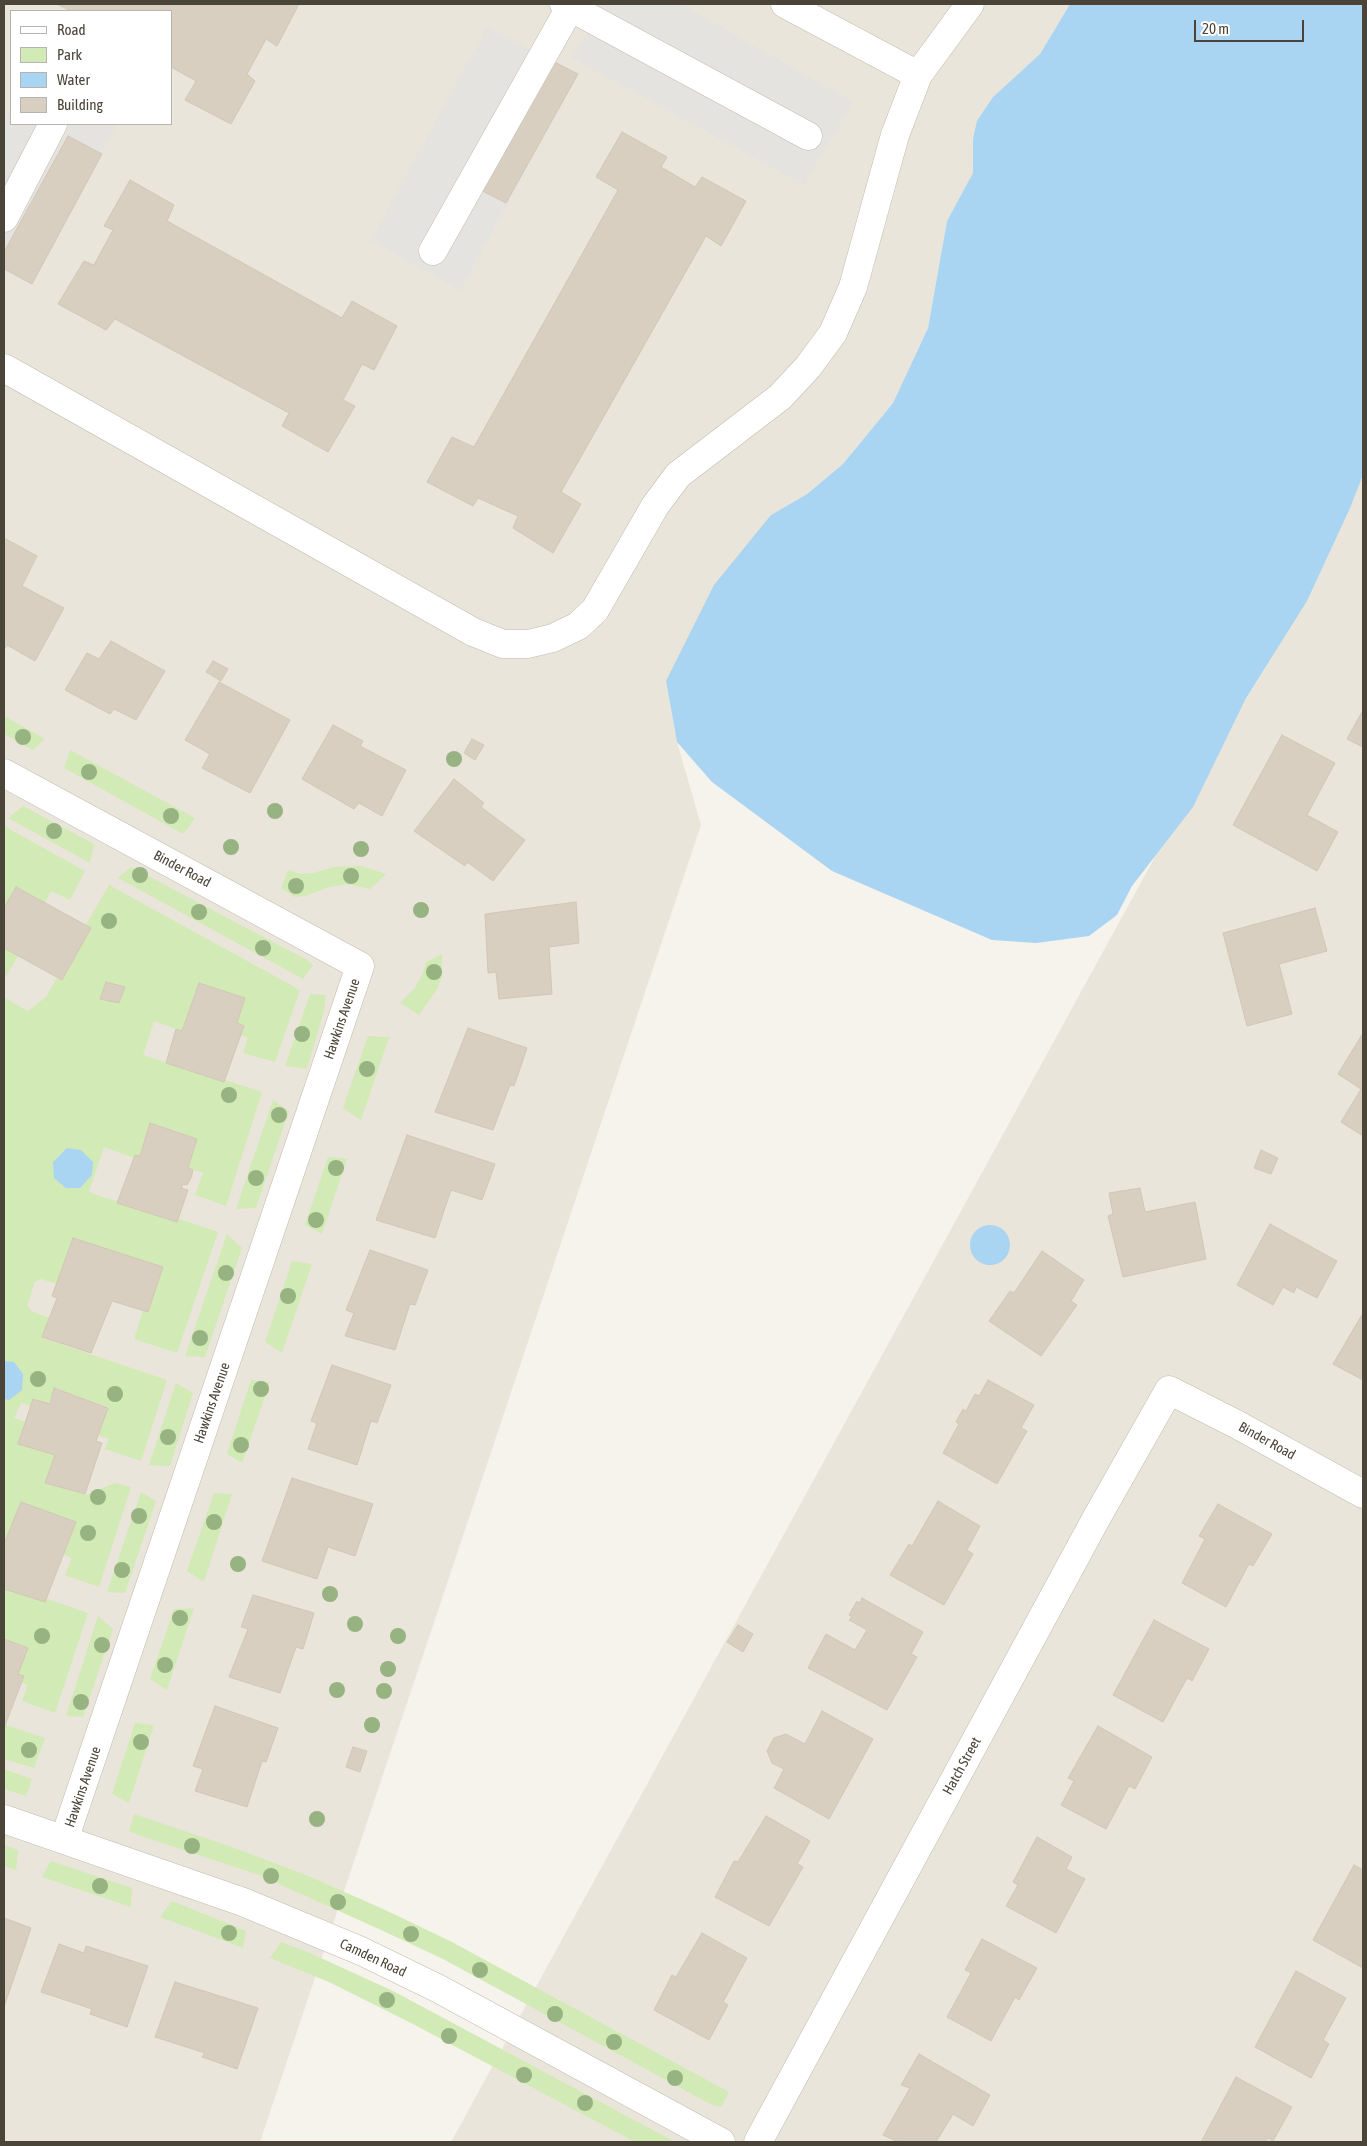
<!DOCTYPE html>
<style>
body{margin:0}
#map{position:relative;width:1367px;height:2146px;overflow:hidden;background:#f6f3ec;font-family:"Asap Condensed",sans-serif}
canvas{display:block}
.frame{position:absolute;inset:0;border:5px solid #4b4439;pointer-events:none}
.legend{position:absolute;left:10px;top:10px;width:162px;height:115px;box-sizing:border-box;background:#fff;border:1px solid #b7b4b0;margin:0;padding:6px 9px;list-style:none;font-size:15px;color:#4b4439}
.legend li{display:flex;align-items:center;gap:10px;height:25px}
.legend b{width:25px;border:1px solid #b7b4b0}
.scale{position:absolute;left:1194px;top:20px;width:110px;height:22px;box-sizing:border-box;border:2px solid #4b4439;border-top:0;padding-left:6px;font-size:15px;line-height:18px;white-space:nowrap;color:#4b4439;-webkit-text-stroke:4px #fff;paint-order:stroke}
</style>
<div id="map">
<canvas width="1367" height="2146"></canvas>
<div class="frame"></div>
<ul class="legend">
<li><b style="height:6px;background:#fff"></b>Road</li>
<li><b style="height:14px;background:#d2eab5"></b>Park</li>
<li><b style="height:14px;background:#a9d4f2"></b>Water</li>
<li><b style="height:14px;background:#d8cfc1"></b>Building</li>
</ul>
<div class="scale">20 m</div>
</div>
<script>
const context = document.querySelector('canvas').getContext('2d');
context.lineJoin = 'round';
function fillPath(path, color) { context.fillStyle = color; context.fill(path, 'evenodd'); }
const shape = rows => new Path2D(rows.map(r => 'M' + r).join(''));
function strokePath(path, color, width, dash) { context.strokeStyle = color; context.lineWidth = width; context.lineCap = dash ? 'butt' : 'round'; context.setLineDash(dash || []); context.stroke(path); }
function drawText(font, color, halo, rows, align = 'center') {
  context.font = font + ' "Asap Condensed",sans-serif'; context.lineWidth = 4.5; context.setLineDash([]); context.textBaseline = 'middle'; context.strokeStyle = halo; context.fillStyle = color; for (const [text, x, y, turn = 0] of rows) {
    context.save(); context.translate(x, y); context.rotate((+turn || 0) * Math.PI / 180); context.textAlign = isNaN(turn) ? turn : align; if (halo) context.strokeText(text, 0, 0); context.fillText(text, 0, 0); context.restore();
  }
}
fillPath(shape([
 [4,4,1070,4,1040,54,993,97,973,139,973,174,947,221,928,328,893,403,843,464,807,494,771,515,666,681,677,742,701,825,260,2142,4,2142],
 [11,11,171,11,171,124,11,124],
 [1363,477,1363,2142,451,2142,1122,917]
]), '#eae5da');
fillPath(shape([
 [4,716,45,739,33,750,4,734],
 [70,750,195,818,183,834,64,768],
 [23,806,94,844,90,863,8,818],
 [4,826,85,871,70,900,51,891,45,903,16,888,4,908],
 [361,866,386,874,370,889,348,884,329,887,305,896,295,897,281,888,288,870,300,874,313,873,334,867],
 [131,867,309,961,313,965,303,979,118,878],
 [109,885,300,990,275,1062,243,1053,248,1038,241,1035,244,1026,237,1023,245,998,199,983,182,1031,154,1021,143,1055,224,1082,225,1080,262,1092,226,1206,195,1195,203,1173,188,1168,197,1139,151,1123,140,1156,135,1155,134,1158,104,1147,89,1192,177,1222,179,1219,218,1232,177,1353,134,1339,143,1311,148,1312,162,1267,73,1238,56,1284,41,1279,35,1282,27,1305,31,1311,50,1318,42,1338,167,1380,141,1461,105,1449,109,1439,98,1435,108,1407,55,1388,50,1404,33,1399,31,1406,21,1403,14,1418,25,1422,18,1444,55,1455,45,1483,86,1495,115,1483,131,1487,99,1587,65,1575,72,1558,64,1555,76,1522,21,1502,4,1544,4,948,18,956,5,978,5,998,28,1011,46,997,57,978,62,980,91,928,86,925],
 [442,954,442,976,437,989,419,1015,400,1003,415,988,423,973,426,962],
 [310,994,326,995,324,1011,307,1069,285,1066],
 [368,1036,389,1037,361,1120,343,1108],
 [273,1100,289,1111,256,1208,236,1209],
 [328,1157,347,1159,322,1234,305,1225],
 [227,1234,242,1248,205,1357,185,1356],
 [292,1261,312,1264,282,1353,265,1342],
 [251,1380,270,1382,242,1463,227,1454],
 [176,1383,193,1393,170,1466,149,1465],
 [141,1492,156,1501,125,1593,107,1592],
 [214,1493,232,1494,204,1582,187,1571],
 [4,1589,45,1602,47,1599,88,1613,55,1713,22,1701,28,1685,21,1683,24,1676,18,1674,27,1648,4,1639],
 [194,1608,167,1690,150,1679,174,1609],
 [98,1616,113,1629,83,1717,66,1716],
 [135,1723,154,1725,129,1803,112,1794],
 [6,1725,45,1738,34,1768,4,1759,4,1728],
 [4,1769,32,1779,26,1796,4,1789],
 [134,1814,232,1847,306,1875,381,1908,450,1941,729,2092,721,2107,712,2105,443,1959,381,1930,259,1875,138,1835,129,1831],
 [4,1845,18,1850,16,1870,4,1866],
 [51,1861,132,1888,131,1907,42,1877],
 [172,1901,246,1931,243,1948,160,1917],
 [281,1942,310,1953,393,1991,675,2142,635,2142,411,2023,329,1982,270,1958]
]), '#d2eab5');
fillPath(shape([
 [604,4,681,4,853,102,804,185,572,58],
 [487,27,578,74,460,291,371,240],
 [11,108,11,124,117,124,32,284,4,269,4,122]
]), '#e5e3e0');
fillPath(shape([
 [1070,4,1363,4,1363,475,1350,508,1307,601,1246,698,1193,807,1132,886,1117,915,1089,936,1036,943,992,940,832,871,712,782,677,742,666,681,714,585,771,515,807,494,843,464,893,403,928,328,947,221,973,173,973,139,977,121,993,97,1040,54],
 [67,1148,81,1150,93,1162,92,1175,80,1188,66,1188,54,1178,53,1162],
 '970 1245a20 20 0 1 1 40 0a20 20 0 1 1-40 0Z',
 [4,1361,14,1362,23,1374,22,1390,9,1400,4,1399]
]), '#a9d4f2');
const building = shape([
 [57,4,299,4,277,46,266,39,247,74,255,81,231,124,185,100,196,81,171,67,171,11,71,11,57,4],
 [543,56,578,74,506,203,471,185,543,56],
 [622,132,667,157,661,167,695,187,702,177,746,201,721,246,706,236,561,492,581,504,553,553,513,528,518,516,478,498,473,506,427,482,452,437,474,447,618,190,596,177,622,132],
 [68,136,102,154,32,284,4,269,4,252,68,136],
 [130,180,174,205,167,221,342,318,352,301,397,326,374,370,362,364,343,400,355,406,328,452,282,426,289,413,115,319,106,330,58,304,84,261,94,265,113,230,104,226,130,180],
 [4,538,37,556,22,586,64,608,35,661,7,645,4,650,4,538],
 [111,641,165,671,136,720,114,709,110,714,65,690,87,653,99,659,111,641],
 [213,661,228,669,221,681,206,672,213,661],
 [219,682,290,720,250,793,202,768,210,754,185,740,219,682],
 [1363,710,1363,747,1347,739,1363,710],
 [333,725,363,741,360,746,406,770,382,816,359,803,354,809,302,779,333,725],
 [1282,735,1335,763,1307,815,1338,832,1317,871,1233,825,1282,735],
 [472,739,484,745,475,760,464,753,472,739],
 [454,779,484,803,481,807,525,840,493,881,467,862,465,866,414,831,454,779],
 [16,887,91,928,62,980,4,948,4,908,16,887],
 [576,902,579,943,549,947,552,994,499,999,496,972,488,973,485,914,576,902],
 [1315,908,1327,951,1279,964,1292,1014,1247,1026,1223,933,1315,908],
 [106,982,125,987,119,1003,100,999,106,982],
 [199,983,245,998,237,1023,244,1026,224,1082,166,1063,176,1029,182,1031,199,983],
 [468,1028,527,1048,514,1086,510,1085,493,1130,435,1112,468,1028],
 [1363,1033,1363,1136,1341,1122,1361,1089,1338,1074,1363,1033],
 [150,1123,197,1139,188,1168,193,1170,191,1178,187,1185,183,1184,181,1188,188,1190,177,1222,117,1203,135,1155,140,1156,150,1123],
 [407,1135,495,1164,482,1200,451,1190,435,1238,376,1220,407,1135],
 [1261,1150,1278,1158,1271,1174,1254,1168,1261,1150],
 [1140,1188,1145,1212,1195,1202,1206,1259,1123,1277,1108,1216,1113,1214,1109,1193,1140,1188],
 [1270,1224,1337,1261,1317,1298,1296,1287,1294,1293,1283,1287,1273,1305,1237,1285,1270,1224],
 [73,1238,163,1267,148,1312,112,1301,91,1353,42,1337,57,1298,52,1296,73,1238],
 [370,1250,428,1270,415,1305,410,1304,395,1350,345,1336,354,1313,346,1310,370,1250],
 [1042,1251,1084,1280,1071,1301,1077,1305,1041,1356,989,1321,1010,1291,1014,1293,1042,1251],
 [1363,1313,1363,1380,1333,1364,1363,1313],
 [332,1365,391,1385,377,1423,371,1421,357,1465,308,1449,317,1423,311,1421,332,1365],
 [988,1380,1034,1405,1021,1428,1027,1431,997,1484,943,1453,959,1424,956,1422,963,1409,966,1411,975,1394,979,1396,988,1380],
 [54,1388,108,1408,96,1441,102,1443,85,1494,45,1483,55,1455,18,1444,33,1399,50,1404,54,1388],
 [292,1478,373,1504,355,1556,328,1547,317,1579,262,1561,292,1478],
 [938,1501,980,1526,967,1550,973,1554,944,1605,890,1575,909,1544,912,1546,938,1501],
 [21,1502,76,1522,45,1602,4,1589,4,1544,21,1502],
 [1218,1504,1272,1534,1253,1566,1249,1564,1226,1607,1182,1583,1205,1539,1199,1536,1218,1504],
 [253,1595,314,1613,303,1649,296,1647,280,1693,229,1677,248,1629,241,1627,253,1595],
 [862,1598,923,1632,911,1654,917,1657,887,1710,808,1668,826,1634,855,1650,867,1630,849,1620,852,1617,849,1615,857,1601,860,1603,862,1598],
 [1154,1620,1209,1649,1192,1681,1187,1678,1163,1722,1113,1695,1154,1620],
 [738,1625,753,1634,743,1652,727,1642,738,1625],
 [4,1639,28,1648,18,1674,24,1676,4,1728,4,1639],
 [215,1706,278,1728,266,1762,262,1761,247,1807,195,1791,203,1769,193,1766,215,1706],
 [822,1711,873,1739,829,1819,774,1788,784,1769,772,1763,767,1751,774,1738,786,1734,805,1744,822,1711],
 [1098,1726,1152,1757,1135,1789,1129,1786,1106,1829,1061,1805,1074,1781,1068,1778,1098,1726],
 [353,1747,367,1751,360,1772,346,1767,353,1747],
 [766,1816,810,1841,797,1864,803,1867,769,1926,715,1897,734,1861,738,1862,766,1816],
 [1037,1837,1072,1857,1066,1869,1085,1879,1056,1933,1006,1906,1018,1885,1013,1882,1037,1837],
 [1354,1865,1363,1870,1363,1968,1313,1940,1354,1865],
 [4,1918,31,1928,4,2007,4,1918],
 [702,1933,747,1958,723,2002,728,2005,709,2040,654,2010,672,1975,676,1977,702,1933],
 [982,1939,1037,1968,1019,2000,1015,1997,991,2041,947,2017,971,1973,965,1970,982,1939],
 [59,1944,84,1953,86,1946,148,1966,127,2027,90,2014,92,2009,41,1992,59,1944],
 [1296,1971,1346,1998,1323,2040,1329,2044,1311,2078,1255,2047,1296,1971],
 [175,1982,258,2008,237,2069,202,2057,205,2053,155,2037,175,1982],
 [919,2054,990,2095,973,2126,953,2114,936,2142,898,2142,883,2135,910,2088,901,2085,919,2054],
 [1236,2077,1292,2107,1273,2141,1268,2138,1265,2142,1201,2142,1236,2077]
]);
fillPath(building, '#d8cfc1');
strokePath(building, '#d3c7b4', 1);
const minor = shape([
 [564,4,808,136],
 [785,4,918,75],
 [4,218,53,124],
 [433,251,572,4],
 [4,368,473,632,503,644,528,644,553,638,578,626,595,610,655,506,678,475,780,397,808,367,833,333,853,287,895,135,918,75,970,4],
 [4,773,360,966,64,1840],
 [4,1819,243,1902,361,1951,439,1989,721,2142],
 [758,2142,1097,1517,1169,1390,1236,1424,1363,1494]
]);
strokePath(minor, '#c2bbae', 29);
strokePath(minor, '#fff', 28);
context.fillStyle = '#97b381';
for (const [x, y] of [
 [23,737],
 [454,759],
 [89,772],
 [275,811],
 [171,816],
 [54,831],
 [231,847],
 [361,849],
 [140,875],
 [351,876],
 [296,886],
 [421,910],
 [199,912],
 [109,921],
 [263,948],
 [434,972],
 [302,1034],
 [367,1069],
 [229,1095],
 [279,1115],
 [336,1168],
 [256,1178],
 [316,1220],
 [226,1273],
 [288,1296],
 [200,1338],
 [38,1379],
 [261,1389],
 [115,1394],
 [168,1437],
 [241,1445],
 [98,1497],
 [139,1516],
 [214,1522],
 [88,1533],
 [238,1564],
 [122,1570],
 [330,1594],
 [180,1618],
 [355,1624],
 [42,1636],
 [398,1636],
 [102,1645],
 [165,1665],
 [388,1669],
 [337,1690],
 [384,1691],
 [81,1702],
 [372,1725],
 [141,1742],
 [29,1750],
 [317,1819],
 [192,1846],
 [271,1876],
 [100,1886],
 [338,1902],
 [229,1933],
 [411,1934],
 [480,1970],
 [387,2000],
 [555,2014],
 [449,2036],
 [614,2042],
 [524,2075],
 [675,2078],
 [585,2103]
]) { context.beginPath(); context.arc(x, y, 8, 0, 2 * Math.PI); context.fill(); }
drawText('14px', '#4b4439', '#fff', [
 ["Binder Road",182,869,28],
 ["Hawkins Avenue",342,1019,-71],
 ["Hawkins Avenue",212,1403,-71],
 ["Binder Road",1267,1441,29],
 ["Hatch Street",962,1766,-61],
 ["Hawkins Avenue",83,1787,-71],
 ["Camden Road",373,1958,25]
]);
</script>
